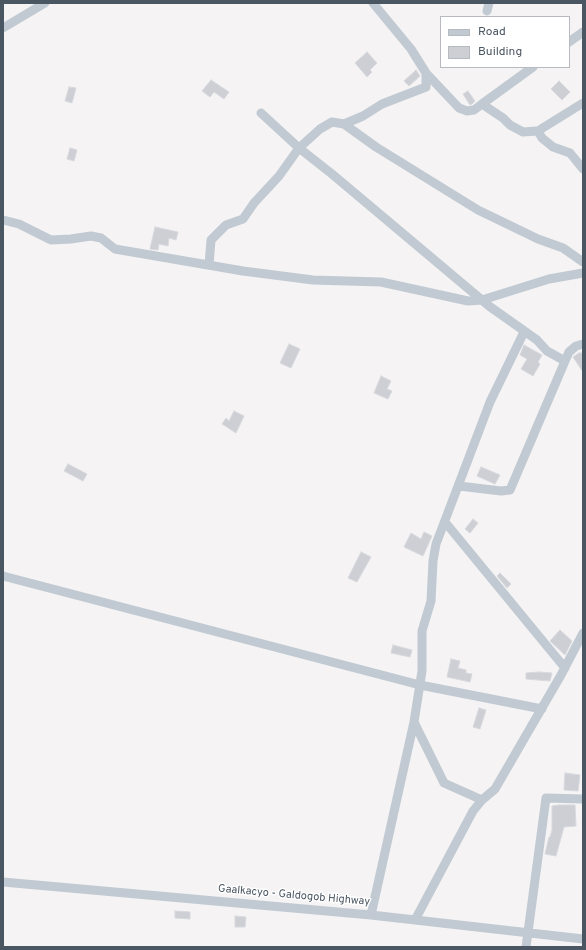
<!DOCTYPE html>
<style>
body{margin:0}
#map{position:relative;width:586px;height:950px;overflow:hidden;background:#f5f3f3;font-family:Overpass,sans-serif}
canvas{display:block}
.frame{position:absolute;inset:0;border:4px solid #4a5661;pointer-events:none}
.legend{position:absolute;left:440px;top:16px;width:130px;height:52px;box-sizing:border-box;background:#fff;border:1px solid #b7bbc0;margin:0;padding:5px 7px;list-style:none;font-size:12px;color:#4a5661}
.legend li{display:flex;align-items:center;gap:8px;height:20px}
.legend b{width:20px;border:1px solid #b7bbc0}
</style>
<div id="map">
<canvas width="586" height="950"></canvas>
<div class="frame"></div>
<ul class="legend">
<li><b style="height:5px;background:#c1cad2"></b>Road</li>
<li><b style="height:11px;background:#cdcfd5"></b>Building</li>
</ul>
</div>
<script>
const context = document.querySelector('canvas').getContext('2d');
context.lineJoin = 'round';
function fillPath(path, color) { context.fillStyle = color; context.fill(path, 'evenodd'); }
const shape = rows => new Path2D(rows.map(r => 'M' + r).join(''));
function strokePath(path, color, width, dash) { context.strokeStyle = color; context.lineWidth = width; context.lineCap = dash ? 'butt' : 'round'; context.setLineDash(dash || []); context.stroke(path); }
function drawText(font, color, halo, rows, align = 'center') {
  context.font = font + ' Overpass,sans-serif'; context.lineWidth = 3; context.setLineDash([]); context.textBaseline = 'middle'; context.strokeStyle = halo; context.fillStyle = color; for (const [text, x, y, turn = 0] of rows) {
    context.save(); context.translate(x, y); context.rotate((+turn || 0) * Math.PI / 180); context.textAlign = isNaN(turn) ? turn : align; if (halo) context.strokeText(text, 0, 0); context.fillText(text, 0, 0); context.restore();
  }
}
const building = shape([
 [367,52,377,63,370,70,372,72,367,77,355,63,367,52],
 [416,70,420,76,409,86,404,81,416,70],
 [211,80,229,92,224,99,214,92,210,97,202,91,211,80],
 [559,81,570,92,562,100,551,89,559,81],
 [69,87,76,88,72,103,65,101,69,87],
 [468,91,475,101,472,104,470,105,463,94,468,91],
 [70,148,77,150,74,161,67,159,70,148],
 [155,227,178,232,176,240,169,238,168,246,159,244,158,250,150,249,155,227],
 [289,344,300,349,291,368,280,363,289,344],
 [524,345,542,355,538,362,540,364,533,376,521,369,527,359,520,355,524,345],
 [579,353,583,353,583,372,573,357,579,353],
 [381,376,391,381,387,389,392,391,388,399,374,393,381,376],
 [234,411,244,416,236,433,222,424,226,418,229,421,234,411],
 [68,464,87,474,83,481,64,471,68,464],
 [481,467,500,475,495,484,477,476,481,467],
 [473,519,478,523,470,533,465,529,473,519],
 [424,532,432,536,423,556,404,547,411,533,421,539,424,532],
 [361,552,371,557,357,582,348,578,361,552],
 [500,573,511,584,507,588,497,576,500,573],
 [560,630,572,641,565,655,550,641,560,630],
 [393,645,412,650,410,657,391,653,393,645],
 [451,659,460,661,458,668,466,670,466,673,472,674,470,682,447,677,451,659],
 [539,672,552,673,550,681,526,679,526,673,539,672],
 [479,708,486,710,480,729,473,727,479,708],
 [565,773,580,775,578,791,564,790,565,773],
 [559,805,575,805,576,826,564,827,556,856,545,854,549,837,550,837,552,830,552,806,559,805],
 [175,911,190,912,190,919,175,918,175,911],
 [235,916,246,917,245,927,235,927,235,916]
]);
fillPath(building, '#cdcfd5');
strokePath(building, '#d7d9de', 1);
strokePath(shape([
 [373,3,411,49,426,73],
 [487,11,489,3],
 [3,28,45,3],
 [569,42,583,32],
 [533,67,482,104,503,118,510,125,523,132,537,131,539,133],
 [583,103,541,129,539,133,542,138,553,147,570,153,583,169],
 [261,113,299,148,332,174,489,306,537,340,547,351,565,361,569,352,576,346,583,344],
 [344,124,363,116,382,104,426,87,426,73,459,108,467,111,474,110,482,104],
 [3,220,19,224,51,240,71,239,91,236,101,238,115,249,243,271,313,280,381,282,468,301,482,300,549,279,583,273],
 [209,265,211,240,226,225,243,219,254,203,279,176,299,148,320,129,332,122,344,124,376,147,478,210,538,239,563,248,583,262],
 [459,486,501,491,510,490,565,361],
 [445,522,565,668],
 [3,576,420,685,542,709],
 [414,722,444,783,482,800],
 [3,882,371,915,583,939],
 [371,915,414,722,422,671,422,631,431,601,433,561,436,544,490,402,524,332],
 [415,920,473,811,482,800,495,789,561,675,583,633],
 [526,947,546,798,583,799]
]), '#c1cad2', 9);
drawText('11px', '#4a5661', '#fff', [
 ["Gaalkacyo - Galdogob Highway",294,896,5]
]);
</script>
